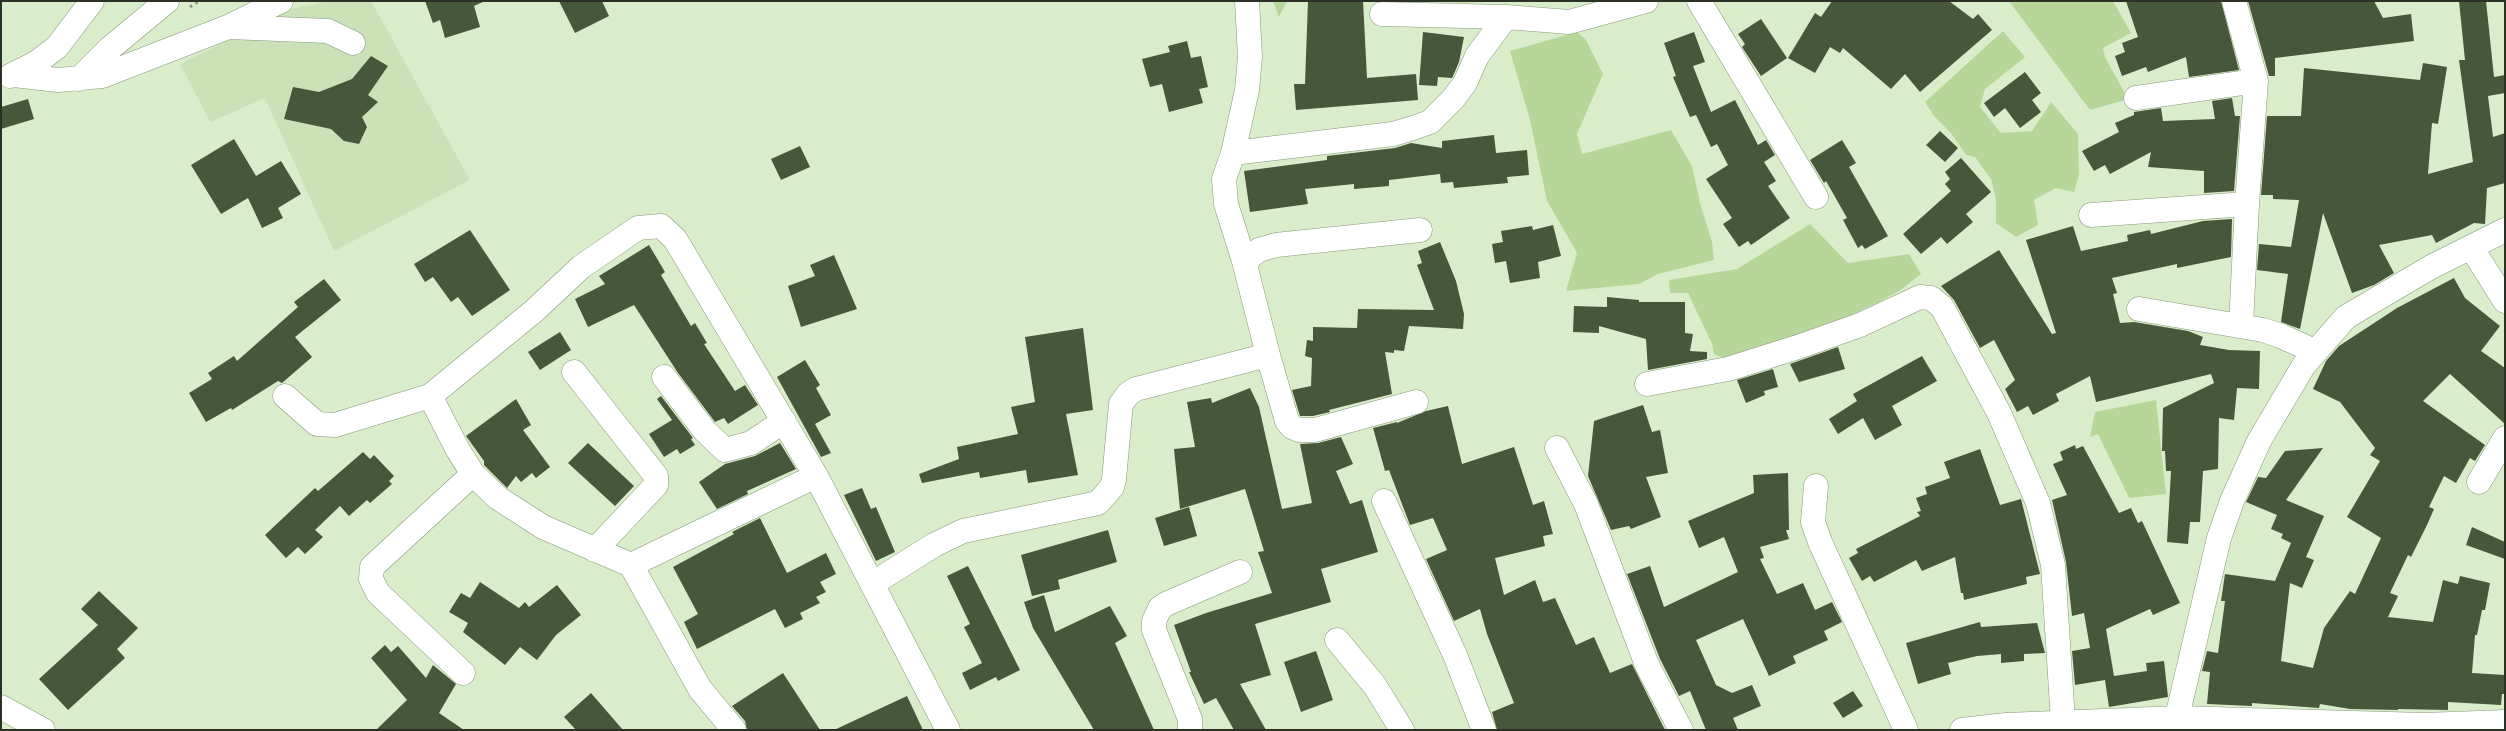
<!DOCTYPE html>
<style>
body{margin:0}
#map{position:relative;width:2506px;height:731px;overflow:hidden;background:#daedca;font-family:Mulish,sans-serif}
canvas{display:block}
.frame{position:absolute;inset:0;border:2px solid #2b3225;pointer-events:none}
</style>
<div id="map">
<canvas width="2506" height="731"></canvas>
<div class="frame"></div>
</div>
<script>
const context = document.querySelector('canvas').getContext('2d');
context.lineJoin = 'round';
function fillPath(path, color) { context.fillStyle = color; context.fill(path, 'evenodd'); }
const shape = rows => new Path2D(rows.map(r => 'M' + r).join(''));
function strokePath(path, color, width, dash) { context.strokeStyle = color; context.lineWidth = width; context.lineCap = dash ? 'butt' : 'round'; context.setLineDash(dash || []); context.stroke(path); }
fillPath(shape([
 [330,1,371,1,470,180,334,251,265,98,210,122,180,64,291,9]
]), '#cbe1b8');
fillPath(shape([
 [1273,1,1287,1,1279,17],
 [2009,1,2113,1,2131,33,2103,48,2105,57,2128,99,2090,110],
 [2003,31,2025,57,1985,89,1980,107,2001,133,2032,131,2051,102,2078,134,2079,175,2074,192,2056,188,2034,200,2038,225,2016,237,1996,223,1996,199,1991,179,1975,157,1966,155,1951,133,1934,116,1925,102],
 [1577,32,1586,40,1603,74,1577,134,1582,154,1671,130,1692,166,1700,203,1712,242,1714,260,1658,274,1639,284,1566,291,1577,253,1547,201,1530,120,1510,51],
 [1810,224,1848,263,1909,254,1921,274,1899,291,1877,303,1825,327,1725,359,1714,354,1712,344,1688,293,1670,293,1669,280,1737,269],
 [2156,400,2166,494,2129,498,2098,434,2090,437,2095,412]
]), '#b7d79a');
fillPath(shape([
 [425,1,485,1,474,6,480,27,445,38,440,20,433,23],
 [559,1,602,1,609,16,575,33],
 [1308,1,1363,1,1367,78,1416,74,1418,100,1296,110,1294,84,1305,84],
 [1832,1,1949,1,1973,19,1978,14,1992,30,1920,92,1905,74,1891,89,1843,48,1840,53,1830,47,1815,73,1788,58,1815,13,1821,17],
 [2126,1,2221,1,2239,70,2189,77,2186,57,2148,72,2146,67,2122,76,2115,56,2125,52,2122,43,2138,37],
 [2248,1,2374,1,2383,18,2411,14,2414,41,2275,58,2275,76,2269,76],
 [2459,1,2486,1,2494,77,2505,75,2505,93,2488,96,2493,137,2505,133,2505,183,2487,188,2485,224,2474,223,2436,243,2432,235,2379,245,2394,273,2374,285,2352,293,2323,213,2300,329,2281,322,2288,274,2257,270,2259,244,2291,247,2299,200,2273,199,2273,195,2261,195,2267,116,2301,116,2304,68,2420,80,2423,63,2447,67,2438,124,2432,123,2428,174,2473,162,2459,60,2465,60],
 [1761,19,1787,58,1761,76,1742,47,1745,44,1738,34],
 [1423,32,1464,37,1459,62,1453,76,1452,78,1438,77,1437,86,1419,85],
 [1694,32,1705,62,1693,66,1711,112,1735,100,1758,145,1766,140,1775,155,1764,162,1776,181,1768,186,1790,218,1751,245,1748,241,1739,247,1723,224,1732,218,1706,179,1728,165,1717,144,1711,147,1696,115,1690,117,1673,77,1676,76,1664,43],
 [1187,41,1191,58,1201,56,1208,87,1199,89,1203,103,1169,112,1162,84,1150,87,1142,59,1170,52,1168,46],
 [371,56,388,66,368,95,378,102,362,117,367,127,359,144,344,141,331,129,284,119,293,87,319,92,352,79],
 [2025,72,2041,93,2032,100,2041,112,2020,128,2005,108,1994,117,1984,103],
 [2232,98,2235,116,2240,116,2234,191,2204,193,2204,171,2148,167,2151,152,2110,174,2105,165,2094,171,2082,151,2119,132,2115,123,2134,115,2134,112,2161,108,2163,121,2215,119,2212,101],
 [28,99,34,119,1,129,1,107],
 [1940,131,1958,148,1945,162,1926,145],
 [1494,135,1496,153,1527,150,1529,175,1507,177,1508,183,1454,188,1453,182,1441,183,1440,174,1389,180,1389,186,1354,189,1354,184,1305,189,1308,204,1250,212,1244,171,1327,160,1327,156,1395,148,1411,143,1442,148,1442,141],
 [234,139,256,176,281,161,301,194,278,208,283,218,262,228,248,198,221,214,191,165],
 [1842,140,1856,163,1849,167,1888,236,1865,249,1862,245,1858,248,1843,220,1847,218,1826,181,1824,183,1810,160],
 [800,146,810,167,781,180,771,159],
 [1961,158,1991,192,1966,214,1973,222,1947,244,1941,237,1921,254,1903,234,1951,191,1945,184,1950,179,1945,172],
 [2232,219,2231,257,2177,268,2177,264,2112,278,2117,293,2113,294,2120,323,2134,322,2188,331,2203,337,2200,345,2229,350,2260,351,2259,389,2237,388,2234,420,2219,418,2218,469,2203,471,2200,522,2190,522,2188,544,2167,542,2171,471,2166,471,2165,451,2162,451,2163,408,2214,383,2211,374,2096,402,2090,376,2056,394,2059,401,2033,415,2028,406,2017,412,2005,389,2015,380,1994,340,1980,348,1954,300,1941,286,1999,250,2052,334,2056,333,2026,240,2073,226,2081,251,2128,241,2127,235,2150,230,2151,234,2203,221],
 [1553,225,1561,256,1538,262,1540,278,1510,283,1506,261,1495,263,1492,244,1503,242,1501,231,1532,226,1533,230],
 [470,230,510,290,472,316,458,297,451,302,433,277,425,282,414,264],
 [1440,242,1456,281,1464,314,1463,329,1409,326,1404,351,1394,350,1394,353,1385,352,1392,394,1329,410,1330,412,1313,416,1300,416,1292,390,1311,386,1312,358,1305,356,1307,340,1313,341,1313,327,1357,328,1358,309,1434,310,1417,265,1422,263,1418,251],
 [649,245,665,272,661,275,691,326,695,323,707,343,704,344,735,391,745,385,758,405,728,424,724,418,715,422,678,373,634,305,588,327,575,299,605,284,599,276],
 [834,255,857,309,801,327,788,286,815,276,810,265],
 [2454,278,2465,298,2500,326,2481,351,2505,368,2505,424,2450,374,2423,401,2485,445,2475,461,2470,458,2456,483,2444,476,2429,507,2434,509,2427,525,2411,557,2408,555,2390,593,2398,596,2388,617,2433,622,2443,580,2458,584,2460,576,2490,583,2485,610,2482,610,2477,635,2475,635,2472,673,2505,675,2505,694,2502,694,2501,705,2448,702,2448,710,2398,709,2398,710,2350,709,2320,704,2319,708,2252,703,2252,706,2207,704,2210,672,2202,671,2207,651,2218,653,2225,601,2221,601,2225,574,2275,581,2291,543,2281,538,2283,534,2271,529,2277,515,2246,502,2258,477,2266,478,2285,451,2323,448,2286,500,2324,516,2306,557,2314,560,2302,588,2290,583,2281,661,2313,668,2324,628,2350,591,2355,594,2381,538,2347,517,2380,461,2370,455,2375,448,2340,402,2313,389,2326,361,2339,346,2397,308],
 [324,279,341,300,295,337,312,357,282,383,278,381,232,410,231,408,206,422,189,393,212,379,208,373,234,356,237,361,298,307,294,302],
 [1607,297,1639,300,1639,302,1685,302,1685,333,1693,334,1690,351,1707,352,1707,359,1648,370,1646,339,1599,326,1599,333,1573,332,1574,306,1607,307],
 [1083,328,1093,410,1066,414,1078,475,1028,483,1026,470,980,478,979,472,922,483,919,474,959,459,957,447,1018,434,1011,407,1035,402,1025,337],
 [560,332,571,350,540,370,528,352],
 [1838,347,1845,369,1799,382,1790,364],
 [1922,356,1937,381,1892,406,1902,425,1875,440,1863,418,1838,434,1829,419,1857,401,1853,394],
 [805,360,820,385,816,388,831,415,815,424,831,453,821,457,777,377],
 [1773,369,1778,387,1764,391,1765,395,1746,403,1737,380],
 [1250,388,1259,407,1282,509,1312,503,1300,444,1318,443,1341,437,1353,464,1336,471,1350,504,1362,500,1378,552,1321,569,1331,602,1255,624,1271,675,1240,684,1266,730,1234,730,1216,698,1204,704,1189,672,1191,672,1174,625,1206,613,1272,593,1258,552,1264,551,1245,489,1180,509,1174,449,1195,447,1187,402,1211,398,1212,403],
 [661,396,693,438,691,439,695,445,680,454,677,449,664,457,649,434,672,420,657,399],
 [516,399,531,425,523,430,550,467,536,478,532,473,521,482,516,476,507,488,484,465,484,461,466,436],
 [1643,405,1652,432,1660,430,1668,473,1646,477,1661,517,1631,529,1629,526,1611,530,1588,476,1594,421],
 [1448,406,1462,464,1514,447,1533,505,1544,501,1553,534,1543,536,1545,546,1495,558,1504,595,1535,580,1543,602,1555,598,1576,645,1594,637,1610,673,1632,664,1665,730,1497,730,1492,712,1514,703,1487,634,1480,609,1454,621,1426,559,1447,550,1433,518,1410,525,1389,470,1385,471,1373,428,1397,422,1397,423,1426,411],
 [588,443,634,486,615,506,568,463],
 [780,443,796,469,747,491,748,494,717,509,699,482,725,464,755,456],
 [2075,445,2076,449,2083,446,2119,513,2131,508,2138,523,2142,521,2180,603,2153,615,2150,609,2106,629,2114,676,2147,671,2146,663,2164,661,2168,697,2109,707,2105,680,2075,685,2072,651,2090,648,2084,613,2072,616,2066,562,2052,500,2067,495,2053,464,2063,460,2060,452],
 [1980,449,2000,505,2021,499,2040,574,2026,577,2027,584,1964,600,1963,593,1961,593,1955,557,1922,571,1916,560,1874,582,1870,576,1862,581,1849,558,1858,553,1856,549,1920,516,1917,512,1921,511,1916,498,1927,494,1925,487,1950,478,1944,462],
 [363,452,370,459,374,455,394,476,389,481,392,484,370,503,367,500,349,516,340,506,315,530,323,537,305,554,298,547,286,558,265,535,315,488,318,491],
 [1788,473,1789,530,1786,530,1789,539,1760,547,1764,558,1760,559,1777,594,1803,583,1815,610,1832,602,1842,622,1824,631,1828,640,1793,656,1796,663,1769,676,1743,619,1696,640,1716,685,1732,693,1752,685,1761,706,1733,718,1738,730,1706,730,1690,691,1679,696,1660,659,1627,574,1650,566,1664,607,1738,572,1724,537,1699,548,1688,521,1754,493,1753,475],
 [862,488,871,509,876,507,895,552,876,561,844,495],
 [1189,507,1197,536,1164,546,1155,518],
 [760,518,787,573,826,553,836,574,820,582,826,592,816,597,820,603,800,613,803,619,785,628,775,609,697,649,684,622,698,614,673,567,734,534,732,532],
 [2472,527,2505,542,2505,559,2466,545],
 [1108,530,1117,562,1058,580,1060,589,1032,596,1021,555],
 [968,566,1020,670,998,681,996,677,970,690,962,673,982,663,964,627,970,624,947,576],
 [480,582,519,608,525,602,529,607,557,585,581,615,556,635,537,660,520,647,505,665,463,632,468,623,449,612,461,593,470,598],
 [99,591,138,628,117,649,125,658,68,710,39,679,98,625,81,609],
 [1044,595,1055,632,1110,606,1127,636,1115,643,1154,730,1094,730,1033,628,1024,602],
 [1980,622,1981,627,2037,623,2045,653,2024,654,2024,661,2001,663,2001,654,1977,656,1948,663,1951,674,1918,684,1906,643],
 [385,645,391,652,398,646,426,678,433,665,456,684,439,713,464,730,376,730,407,700,371,658],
 [1316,651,1333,700,1301,712,1284,662],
 [783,673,820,730,747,730,745,721,732,706],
 [1853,691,1863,706,1843,718,1833,703],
 [591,693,623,730,576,730,564,717],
 [907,696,923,730,834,730]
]), '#475739');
const minor = shape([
 [1699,1,1816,197],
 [2234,1,2256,81,2247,204],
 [1382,14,1506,17],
 [229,27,328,31,353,43],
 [14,75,58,80,102,76,228,27,281,1],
 [10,76,36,63,57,47,92,1],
 [79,79,109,49,167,1],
 [2136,98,2256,81],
 [1233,153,1247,90,1250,57,1247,1],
 [2091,215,2247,204,2241,325],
 [2471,247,2505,301],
 [1244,261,1259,250,1276,245,1420,230],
 [2139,309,2263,330,2281,336,2314,351],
 [1268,355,1287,421,1292,427,1299,430,1315,430,1416,402],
 [574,372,656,476,656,485,595,550],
 [664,377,705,431,725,450,751,443,784,421],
 [1647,384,1728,369,1798,347,1860,325,1920,297,1931,298,1942,307,1999,413,2038,503,2053,565,2063,722],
 [285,396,317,424,335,425,430,396],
 [1557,448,1586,504,1647,665,1681,730],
 [816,476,631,565,543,527,498,498,473,474,458,450,430,396,534,311,581,267,638,228,661,226,675,239,816,476,948,730],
 [2479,482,2505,438],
 [1816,486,1813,522,1820,542,1906,730],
 [1384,501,1455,655,1484,730],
 [631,565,700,689,734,730],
 [872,584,934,545,963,531,1098,503,1112,487,1114,479,1121,404,1128,394,1136,389,1268,355,1244,261,1226,204,1224,179,1233,153,1393,134,1413,128,1430,122,1453,99,1465,83,1477,56,1506,17,1569,22,1646,1],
 [1337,640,1375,686,1402,730],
 [463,673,378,593,371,579,372,567,473,474],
 [1,707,43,730],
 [1190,730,1190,719,1154,630,1154,621,1160,608,1166,604,1240,572],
 [1962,730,2006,725,2177,718,2424,725,2505,722],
 [2174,730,2219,538,2232,501,2259,441,2304,365,2346,317,2431,267,2505,230]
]);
strokePath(minor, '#879879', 25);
strokePath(shape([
 [190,7,199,1]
]), '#89967e', 3, [2.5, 4]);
strokePath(minor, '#fff', 24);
</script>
